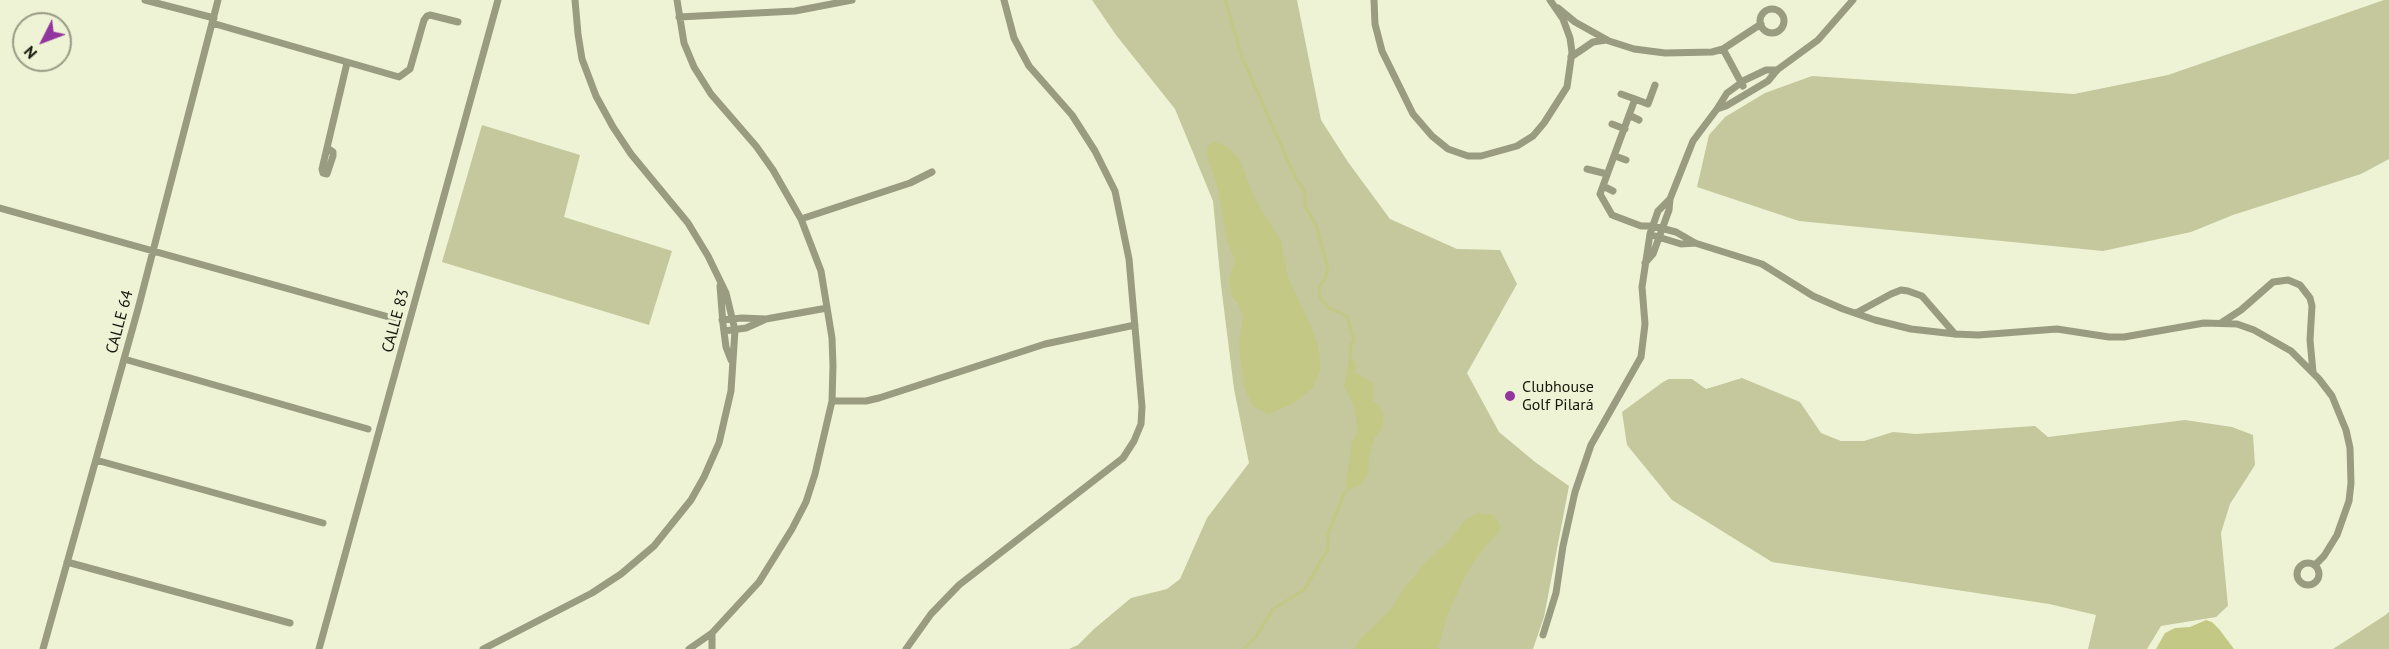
<!DOCTYPE html>
<meta charset="utf-8">
<style>
body{margin:0}
#map{position:relative;width:2389px;height:649px;overflow:hidden;background:#eff3d5;font-family:"PT Sans",sans-serif}
canvas{display:block}
.north{position:absolute;left:12px;top:12px;width:60px;height:60px;box-sizing:border-box;background:#eff3d5;border:2px solid #999b85;border-radius:50%;rotate:228deg;font-size:16px;font-weight:700;line-height:24px;text-align:center;color:#17180d}
.north::after{content:'';display:block;margin:auto;width:21px;height:27px;background:#92359f;clip-path:polygon(50% 0,100% 100%,50% 72%,0 100%)}
</style>
<div id="map">
<canvas width="2389" height="649"></canvas>
<div class="north">N</div>
</div>
<script>
const context = document.querySelector('canvas').getContext('2d');
context.lineJoin = 'round';
function fillPath(path, color) { context.fillStyle = color; context.fill(path, 'evenodd'); }
const shape = rows => new Path2D(rows.map(r => 'M' + r).join(''));
function strokePath(path, color, width, dash) { context.strokeStyle = color; context.lineWidth = width; context.lineCap = dash ? 'butt' : 'round'; context.setLineDash(dash || []); context.stroke(path); }
function drawText(font, color, halo, rows, align = 'center') {
  context.font = font + ' "PT Sans",sans-serif'; context.lineWidth = 6; context.setLineDash([]); context.textBaseline = 'middle'; context.strokeStyle = halo; context.fillStyle = color; for (const [text, x, y, turn = 0] of rows) {
    context.save(); context.translate(x, y); context.rotate((+turn || 0) * Math.PI / 180); context.textAlign = isNaN(turn) ? turn : align; if (halo) context.strokeText(text, 0, 0); context.fillText(text, 0, 0); context.restore();
  }
}
fillPath(shape([
 [1092,0,1297,0,1321,120,1348,162,1390,219,1457,249,1500,250,1517,284,1467,373,1499,432,1535,462,1569,486,1544,617,1533,649,1069,649,1078,645,1094,629,1131,598,1167,589,1180,579,1207,518,1249,463,1234,389,1221,285,1213,201,1175,109,1116,35],
 [2384,0,2389,0,2389,159,2361,174,2233,215,2191,232,2103,251,1799,221,1697,187,1709,135,1725,117,1765,93,1812,76,2074,94,2168,75],
 [482,125,580,155,564,217,672,251,649,325,442,262],
 [1742,378,1800,402,1821,433,1841,441,1864,441,1893,432,1916,434,2035,426,2048,437,2185,420,2232,427,2253,435,2255,465,2230,504,2221,533,2228,606,2216,617,2161,626,2147,649,2088,649,2096,615,2049,604,1772,562,1672,500,1627,445,1622,412,1663,382,1669,379,1692,379,1706,389],
 [2389,612,2389,649,2333,649,2384,616]
]), '#c4c89c');
fillPath(shape([
 [1214,142,1227,146,1240,160,1254,198,1281,241,1288,277,1314,334,1319,350,1320,370,1313,388,1292,404,1268,414,1253,406,1244,387,1239,344,1243,317,1238,303,1232,297,1229,280,1235,260,1227,240,1218,189,1207,154,1207,147],
 [1350,356,1356,364,1355,373,1373,383,1373,401,1380,407,1383,416,1382,428,1375,437,1369,456,1368,474,1361,484,1345,492,1352,442,1358,431,1353,403,1344,386],
 [1478,513,1494,515,1500,526,1499,531,1476,558,1465,576,1446,618,1438,649,1354,649,1361,638,1392,609,1402,589,1417,574,1421,567,1450,540,1464,521],
 [2206,620,2212,622,2219,629,2234,649,2156,649,2165,633,2175,628,2190,627]
]), '#c3c884');
strokePath(shape([
 [1225,0,1242,57,1295,177,1305,192,1305,206,1316,225,1328,268,1326,277,1319,287,1320,298,1329,308,1347,316,1354,340,1351,344,1350,356],
 [1243,649,1256,637,1273,609,1304,590,1328,549,1328,533,1345,492]
]), '#c3c884', 3);
strokePath(shape([
 [145,0,214,18],
 [677,0,684,43,694,67,711,94,756,146,773,170,801,219,821,271,832,338,833,366,832,401,815,474,806,502,792,529,759,582,712,633,689,649],
 [1374,0,1375,24,1382,51,1413,114,1432,136,1448,149,1468,156,1481,156,1517,146,1533,136,1544,123,1567,87,1572,52,1570,38,1563,19,1550,0],
 [1558,8,1575,22,1609,41,1634,49,1665,53,1712,52,1723,49,1761,24],
 '1760 21a12 12 0 1 1 24 0a12 12 0 1 1-24 0Z',
 [679,17,795,11,852,0],
 [212,23,399,77,410,69,424,20,427,16,430,15,458,22],
 [1723,49,1743,86],
 [1571,57,1593,42,1606,40],
 [1777,70,1766,70,1745,80,1727,93,1717,109,1726,106,1768,81,1777,70,1818,40,1853,0],
 [1621,94,1635,99,1600,194,1612,215,1641,226,1653,226,1676,232,1695,243,1762,264,1813,296,1843,309,1875,320,1911,329,1955,334,1978,335,2057,329,2109,337,2124,337,2204,323,2237,324,2254,330,2291,351,2319,379,2332,396,2346,430,2350,448,2351,483,2349,501,2337,535,2324,556,2315,565],
 [1635,99,1648,104,1655,85],
 [1629,115,1639,120],
 [1612,124,1625,129],
 [327,148,333,152,333,156,327,174,323,173,322,169,347,63],
 [1615,156,1626,160],
 [1587,169,1607,174],
 [1603,186,1613,191],
 [0,208,396,319],
 [801,219,910,183,932,172],
 [1655,236,1681,244,1695,243],
 [1645,263,1653,254,1669,210,1670,199],
 [720,286,723,324,726,347,731,360],
 [1856,313,1891,294,1901,290,1908,291,1922,296,1955,334],
 [722,320,742,318,766,319,827,308],
 [2221,323,2241,310,2273,282,2288,280,2300,285,2310,298,2312,306,2310,340,2313,372],
 [724,331,746,328,764,320],
 [124,359,368,429],
 [832,401,866,401,879,398,1045,344,1135,325],
 [96,460,323,523],
 [67,562,290,623],
 '2297 574a11 11 0 1 1 22 0a11 11 0 1 1-22 0Z',
 [1543,635,1556,593,1563,546,1575,492,1591,445,1641,357,1645,324,1642,287,1650,234,1658,211,1670,199,1693,141,1717,109],
 [43,649,138,309,218,0],
 [319,649,498,0],
 [483,649,592,593,621,574,654,546,691,500,704,477,719,443,731,391,735,330,726,293,708,256,688,223,631,154,613,127,596,96,582,59,578,34,575,0],
 [712,649,712,633],
 [906,649,931,614,959,585,1123,458,1134,441,1141,424,1142,407,1129,259,1115,191,1095,151,1072,115,1029,66,1014,38,1004,0]
]), '#999c80', 7);
for (const [x, y, r, color] of [
 [1510,396,6,"#92359f"]
]) { const dot = new Path2D(); dot.arc(x, y, r, 0, 2 * Math.PI); context.fillStyle = color; context.fill(dot); strokePath(dot, '#eff3d5', 2); }
drawText('16px', '#17180d', '#eff3d5', [
 ["CALLE 83",396,321,-75],
 ["CALLE 64",120,322,-75]
]);
drawText('16px', '#17180d', '#eff3d5', [
 ["Clubhouse",1522,387],
 ["Golf Pilará",1522,405]
], 'left');
</script>
